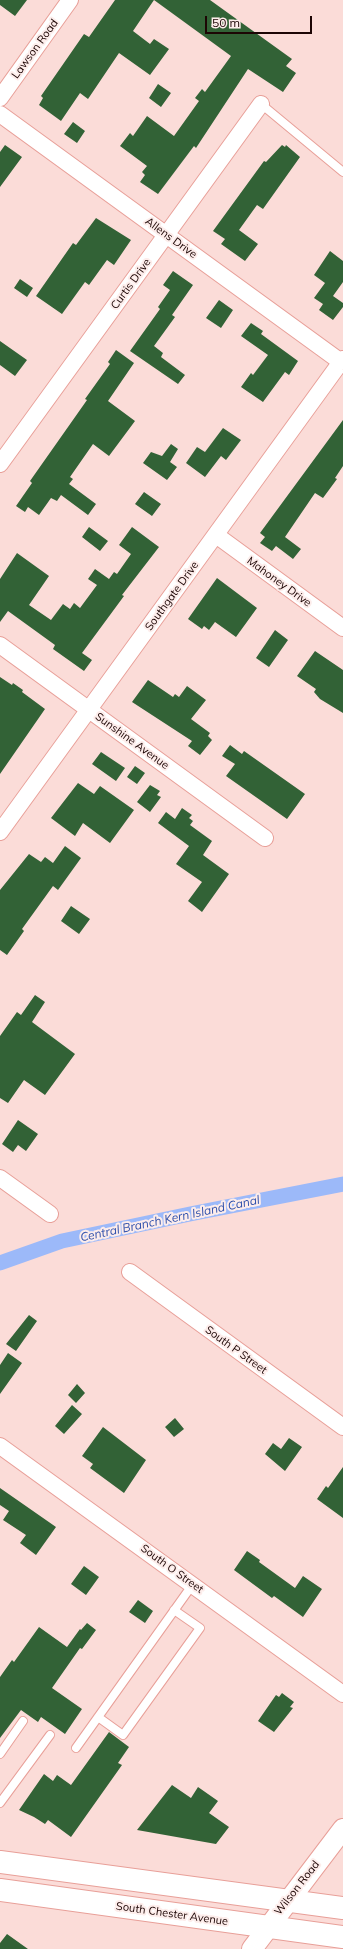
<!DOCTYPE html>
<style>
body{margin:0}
#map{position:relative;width:343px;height:1949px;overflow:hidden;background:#fbdcd8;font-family:Mulish,sans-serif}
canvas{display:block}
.scale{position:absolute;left:205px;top:16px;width:107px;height:18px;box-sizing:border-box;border:2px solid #1c0504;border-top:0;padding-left:5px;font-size:12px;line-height:14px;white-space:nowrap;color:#1c0504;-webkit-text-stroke:3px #fdedeb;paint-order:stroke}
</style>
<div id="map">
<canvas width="343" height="1949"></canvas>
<div class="scale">50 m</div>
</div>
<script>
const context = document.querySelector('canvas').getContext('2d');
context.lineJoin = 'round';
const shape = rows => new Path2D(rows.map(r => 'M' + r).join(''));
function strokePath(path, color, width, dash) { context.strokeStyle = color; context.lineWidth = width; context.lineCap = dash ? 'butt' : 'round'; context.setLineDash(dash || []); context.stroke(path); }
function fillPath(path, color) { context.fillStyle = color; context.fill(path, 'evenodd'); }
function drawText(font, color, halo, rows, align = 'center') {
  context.font = font + ' Mulish,sans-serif'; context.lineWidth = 4; context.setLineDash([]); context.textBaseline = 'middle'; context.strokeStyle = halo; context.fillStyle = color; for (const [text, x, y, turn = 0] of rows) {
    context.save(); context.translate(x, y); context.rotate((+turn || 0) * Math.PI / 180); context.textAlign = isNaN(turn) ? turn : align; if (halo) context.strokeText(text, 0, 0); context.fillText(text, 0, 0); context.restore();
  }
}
strokePath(shape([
 [0,1263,62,1241,190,1214,343,1184]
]), '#9cb9f9', 15);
fillPath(shape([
 [0,0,27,0,15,16,0,5],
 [115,0,210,0,292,59,286,66,296,73,283,92,248,69,196,148,194,146,158,194,140,182,145,175,142,172,147,166,120,146,130,133,133,136,147,116,174,136,199,101,195,98,202,89,205,92,231,56,154,0,133,31,150,44,154,39,169,49,150,75,119,53,88,99,80,93,61,121,39,105,43,98,41,96,84,34,89,37],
 [158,84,171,93,161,107,149,98],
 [73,122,85,131,77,143,64,134],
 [5,145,22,157,0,187,0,152],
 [282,145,285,147,286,145,300,157,263,209,257,205,239,230,258,244,245,261,221,244,225,239,213,231,264,161,266,162],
 [96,218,131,240,114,265,107,260,89,285,85,282,62,314,36,296,73,243,76,245],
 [330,251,343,261,343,282,333,296,343,303,343,307,333,320,319,310,323,304,314,298,325,283,314,275],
 [173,271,193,285,172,315,175,317,154,346,163,353,161,357,185,375,178,384,130,351,160,309,158,307,170,290,163,285],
 [20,279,33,288,27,297,14,288],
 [219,300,233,310,221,328,206,318],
 [251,323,263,331,261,334,298,361,289,375,285,372,263,402,241,387,251,373,253,375,268,355,241,336],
 [0,341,27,360,15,376,0,365],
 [116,350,134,363,108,401,135,421,109,456,93,444,70,477,73,479,69,484,96,504,88,515,61,495,57,501,51,498,39,515,28,507,25,512,16,506,32,483,30,481,87,400,85,399,110,364,108,362],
 [343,420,343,466,335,478,337,479,323,498,315,493,285,537,301,549,293,559,276,546,272,551,260,543,265,537,260,533],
 [223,428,241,440,226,460,221,456,205,477,186,463,197,447,205,452],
 [171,444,178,449,170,462,177,467,167,480,143,463,151,452,162,456],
 [144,492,161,504,152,516,135,504],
 [89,527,108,541,100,551,82,537],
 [132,527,159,547,122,595,124,596,82,653,92,660,84,671,53,649,55,645,8,611,0,622,0,579,17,553,49,576,29,605,51,620,63,604,70,609,74,603,80,608,97,585,88,579,95,569,109,579,114,572,117,574,131,554,119,545],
 [217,578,257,608,236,637,215,622,209,630,204,626,202,629,188,619],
 [275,630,288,640,269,667,256,658],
 [315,651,343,670,343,713,320,699,314,692,316,689,297,676],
 [0,677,12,685,13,683,23,690,22,692,45,709,0,774],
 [148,680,173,697,175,694,179,697,187,686,206,700,191,719,210,733,208,736,212,740,200,755,188,746,192,741,132,702],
 [230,745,242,754,244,751,305,794,287,819,226,776,235,764,222,756],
 [101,752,125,768,116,781,92,764],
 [135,766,145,773,137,784,127,777],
 [78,783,94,794,100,786,134,810,110,843,83,823,75,836,51,818],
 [150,785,160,791,157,795,161,797,150,812,137,802],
 [182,808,192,815,189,818,193,821,190,825,212,841,203,855,229,874,202,912,188,901,202,882,176,864,189,846,158,823,166,812,175,819],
 [65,846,81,858,58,890,53,886,22,929,24,931,7,955,0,950,0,890,29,854,41,862,45,857,53,863],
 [71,906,90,919,79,934,61,921],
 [35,995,45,1002,32,1022,75,1054,45,1095,24,1080,8,1103,0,1098,0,1036,17,1012,21,1015],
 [18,1120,38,1134,26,1151,18,1145,13,1152,2,1144],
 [29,1315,37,1321,16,1351,6,1344],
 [8,1353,22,1363,0,1394,0,1365],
 [77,1384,85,1393,76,1403,68,1395],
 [72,1405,82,1414,64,1434,55,1426],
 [175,1418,184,1429,174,1437,165,1427],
 [103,1427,146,1460,124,1493,90,1468,93,1464,82,1456],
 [289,1438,302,1447,285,1471,265,1454,273,1443,281,1449],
 [343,1467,343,1518,317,1499,326,1486,328,1488],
 [0,1488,56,1527,36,1555,20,1543,26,1535,3,1520,9,1511,0,1505],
 [247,1551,260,1560,259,1562,295,1588,303,1576,322,1589,303,1617,274,1596,272,1598,234,1570],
 [84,1566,99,1577,86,1595,71,1584],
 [138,1600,153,1611,145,1623,129,1612],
 [87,1623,96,1630,82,1649,80,1648,52,1688,82,1709,65,1734,41,1717,38,1722,21,1710,0,1738,0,1677,12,1660,14,1662,39,1627,67,1647,80,1629,81,1630],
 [282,1693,294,1702,290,1707,293,1708,274,1732,258,1721,276,1695,279,1697],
 [109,1732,129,1747,118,1763,122,1765,71,1837,48,1820,45,1824,34,1817,19,1810,44,1774,53,1781,57,1775,71,1785],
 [172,1785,191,1798,198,1787,218,1801,209,1813,229,1827,216,1844,137,1830],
 [7,1934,28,1949,0,1949,0,1943]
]), '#326236');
const service = shape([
 [261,104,343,172],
 [98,1717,123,1735,200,1628,174,1610],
 [76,1748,193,1584],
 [0,1754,23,1721],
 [0,1803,50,1735]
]);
const minor = shape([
 [0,98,70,0],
 [0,114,341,362],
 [0,464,261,104],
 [216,535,343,628],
 [0,645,265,838],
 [0,832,343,359],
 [0,1178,50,1214],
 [130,1272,343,1427],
 [0,1446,343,1694]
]);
const tertiary = shape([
 [252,1949,343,1829]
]);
const secondary = shape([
 [0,1862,343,1908],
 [0,1890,343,1937]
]);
strokePath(service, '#e89f98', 10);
strokePath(minor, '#e89f98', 18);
strokePath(tertiary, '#e89f98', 22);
strokePath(secondary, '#e89f98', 24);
strokePath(service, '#fff', 8);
strokePath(minor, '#fff', 16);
strokePath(tertiary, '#fff', 20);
strokePath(secondary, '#fff', 22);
drawText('11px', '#1c0504', '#fdedeb', [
 ["Lawson Road",35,49,-54],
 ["Allens Drive",171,238,36],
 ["Curtis Drive",131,284,-54],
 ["Mahoney Drive",279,582,36],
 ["Southgate Drive",172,596,-54],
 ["Sunshine Avenue",132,741,36],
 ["South P Street",236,1350,36],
 ["South O Street",172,1569,36],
 ["Wilson Road",297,1888,-52],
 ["South Chester Avenue",172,1914,8]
]);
drawText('italic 12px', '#2f50ab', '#fdedeb', [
 ["Central Branch Kern Island Canal",170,1219,-12]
]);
</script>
